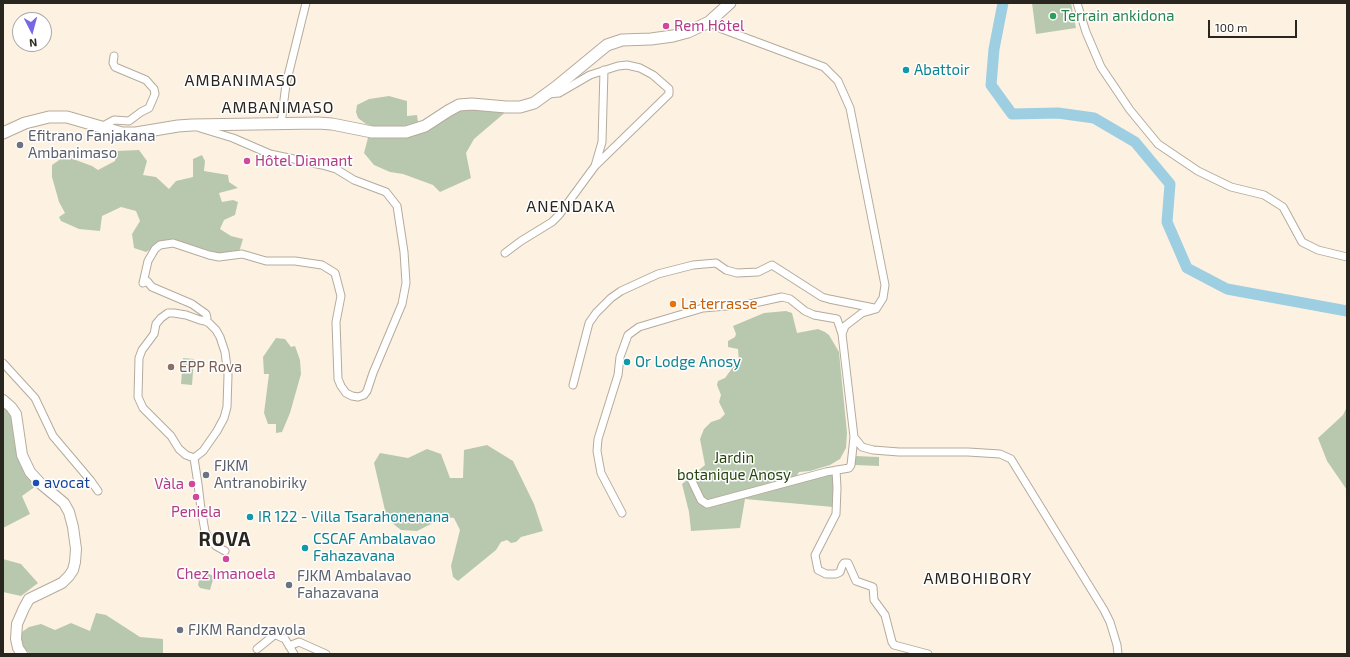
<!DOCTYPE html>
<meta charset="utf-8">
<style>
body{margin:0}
#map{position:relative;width:1350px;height:657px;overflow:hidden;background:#fdf2e2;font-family:"Exo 2",sans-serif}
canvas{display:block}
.frame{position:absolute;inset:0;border:4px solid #29251f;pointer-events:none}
.north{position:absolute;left:12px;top:12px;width:40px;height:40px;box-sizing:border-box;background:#fff;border:1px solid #a9a8a5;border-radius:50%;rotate:174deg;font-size:11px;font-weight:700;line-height:16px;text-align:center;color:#29251f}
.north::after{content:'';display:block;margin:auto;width:14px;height:18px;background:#7867e2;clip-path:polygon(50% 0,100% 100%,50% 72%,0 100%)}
.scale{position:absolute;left:1208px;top:20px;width:89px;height:18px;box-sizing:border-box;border:2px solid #29251f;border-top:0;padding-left:5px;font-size:12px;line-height:14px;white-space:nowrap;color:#29251f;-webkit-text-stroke:3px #fff;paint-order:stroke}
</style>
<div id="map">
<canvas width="1350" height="657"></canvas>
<div class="frame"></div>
<div class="north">N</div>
<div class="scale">100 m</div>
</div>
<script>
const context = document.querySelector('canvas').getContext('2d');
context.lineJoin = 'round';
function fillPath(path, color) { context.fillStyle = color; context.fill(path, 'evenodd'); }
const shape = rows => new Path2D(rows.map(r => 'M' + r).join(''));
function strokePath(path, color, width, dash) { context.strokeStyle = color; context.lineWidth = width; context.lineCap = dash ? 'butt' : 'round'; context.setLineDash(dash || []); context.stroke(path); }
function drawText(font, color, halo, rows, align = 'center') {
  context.font = font + ' "Exo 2",sans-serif'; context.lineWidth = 3; context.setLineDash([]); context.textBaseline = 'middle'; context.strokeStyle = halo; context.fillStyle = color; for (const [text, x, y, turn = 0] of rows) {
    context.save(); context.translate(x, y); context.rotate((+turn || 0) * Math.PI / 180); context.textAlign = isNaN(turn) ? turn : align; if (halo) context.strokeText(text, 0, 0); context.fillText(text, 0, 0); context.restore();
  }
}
fillPath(shape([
 [1032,3,1071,3,1076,28,1036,34],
 [389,96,407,101,407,116,417,115,418,122,399,127,379,128,366,124,358,118,356,112,357,105,369,99],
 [464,105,508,110,474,139,466,153,471,178,440,192,433,185,403,174,390,172,374,165,364,153,369,134,400,135],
 [139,150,147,161,143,175,156,177,169,189,176,181,193,177,193,159,202,155,205,161,204,171,228,175,229,182,238,188,219,193,222,202,233,200,238,202,235,215,224,220,220,229,231,236,243,239,239,252,221,254,171,239,162,242,146,252,134,248,132,234,140,221,136,211,121,207,102,216,100,231,79,229,61,221,59,217,65,213,59,202,52,177,52,165,65,156,92,166,98,170,115,161,116,151],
 [786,311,792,313,797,333,818,329,825,332,829,335,839,352,847,433,846,448,840,459,830,465,810,471,799,472,794,481,835,472,833,507,745,499,740,528,691,531,689,512,682,484,705,465,700,439,704,429,711,422,720,419,725,414,719,402,721,395,717,385,718,381,725,378,733,367,739,362,738,349,728,347,728,341,735,337,736,334,733,326,764,313],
 [276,338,285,339,291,347,295,346,300,360,301,374,290,413,282,432,276,433,276,424,268,424,264,413,269,374,264,374,263,357],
 [183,358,194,359,192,385,181,384],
 [3,401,12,409,26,472,36,486,22,496,30,514,3,528],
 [1347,407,1347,490,1327,461,1318,438,1343,415],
 [487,445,513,461,534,504,543,531,521,537,516,542,511,543,507,540,501,542,496,550,458,581,453,577,451,566,460,530,454,518,445,517,417,531,401,530,387,519,374,463,380,453,408,458,427,449,441,454,450,478,463,478,464,450],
 [855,456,879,457,879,466,855,465],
 [3,559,21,564,38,583,21,596,3,592],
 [209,574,214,576,210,590,200,588,198,585,200,575],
 [96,613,106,615,140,637,163,639,163,654,30,654,22,646,19,634,29,627,41,624,55,630,71,623,90,631]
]), '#b8c8af');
strokePath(shape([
 [1003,3,994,49,991,85,1012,114,1058,113,1094,118,1135,142,1170,184,1167,222,1187,268,1227,289,1347,311]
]), '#9dcee1', 11);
const street = shape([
 [1077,3,1086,32,1101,67,1130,110,1158,144,1198,171,1231,187,1264,195,1283,207,1302,242,1318,250,1347,257],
 [709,22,722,29,824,67,838,81,850,108,885,285,883,298,876,309,862,313,845,326,842,334],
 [548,94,559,93,590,75,618,66,627,65,640,68,653,75,669,89,669,94,595,166],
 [281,124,286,84,306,3],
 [101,127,114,120,129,121,141,112,149,108,155,94,154,89,146,80,115,67,113,63,114,56],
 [200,128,233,138,270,154,322,165,336,169,354,180,386,192,397,206,404,252,406,283,402,304,373,373,367,391,364,395,358,397,352,396,346,393,341,386,338,379,336,322,341,296,335,273,322,265,295,261,266,261,242,254,219,257,209,255,173,243,160,245,155,249,148,261,143,283,147,281,152,287,192,304,206,314,207,318,205,321],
 [505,253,521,241,552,222,559,215,595,166,602,142,604,70],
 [168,313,174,313,186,315,200,320,205,321,209,323,216,330,220,337,225,352,228,375,227,407,224,418,217,431,203,451,194,458,186,455,179,449,171,436,143,408,138,397,139,358,142,350,154,334,156,324,161,318,168,313],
 [3,363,35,398,53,436,91,481,98,491],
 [573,385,589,323,596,313,611,298,621,291,658,274,693,265,716,263,726,270,737,273,758,272,772,265,822,297,829,299,874,308],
 [854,437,862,447,873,450,899,452,968,452,1000,454,1011,459,1104,610,1110,622,1117,645,1118,654],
 [194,458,198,484,201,509,205,531,208,537,216,546,225,551],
 [836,470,837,488,836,514,815,555,818,570,826,574,836,574,840,572,842,566,844,563,848,563,856,581,873,587,874,600,885,615,892,642,894,645,928,654],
 [622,513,601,473,597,451,598,439,618,375,620,357,628,335,639,327,703,308,750,304,782,297,790,299,805,311,814,315,837,319,842,334,854,437,851,465,849,468,826,472,707,504,701,500,690,477],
 [289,646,299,642,326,654],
 [257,649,273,636,276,635,285,639,294,654]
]);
const secondary = shape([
 [3,400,11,407,16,414,22,455,30,472,41,484,64,503,69,512,73,527,76,549,75,562,73,570,69,576,62,583,29,599,24,608,17,624,16,639,18,648,22,654]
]);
const primary = shape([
 [3,133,25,123,49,117,67,117,122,133,136,133,178,126,192,125,318,123,332,124,372,132,406,132,425,126,448,111,459,105,472,104,506,107,520,107,534,103,556,87,607,45,622,40,651,39,673,36,688,32,709,22,730,3]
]);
strokePath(street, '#b5ab9c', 9);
strokePath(secondary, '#b5ab9c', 12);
strokePath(primary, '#b5ab9c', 13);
strokePath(street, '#fff', 7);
strokePath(secondary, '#fff', 10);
strokePath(primary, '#fff', 11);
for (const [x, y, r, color] of [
 [1053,16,4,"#2e9e5b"],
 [666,26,4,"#d1479c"],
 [906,70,4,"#0f9aa8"],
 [20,145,4,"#6b7280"],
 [247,161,4,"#d1479c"],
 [673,304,4,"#e8710a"],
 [627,362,4,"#0f9aa8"],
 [171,367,4,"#8d6e63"],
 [206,475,4,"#6b7280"],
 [36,483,4,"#1a4fb4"],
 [192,484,4,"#d1479c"],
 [196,497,4,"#d1479c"],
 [250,517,4,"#0f9aa8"],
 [305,548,4,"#0f9aa8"],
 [226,559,4,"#d1479c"],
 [289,585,4,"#6b7280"],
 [180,630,4,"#6b7280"]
]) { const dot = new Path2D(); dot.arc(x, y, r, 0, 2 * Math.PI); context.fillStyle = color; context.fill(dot); strokePath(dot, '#fff', 1.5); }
drawText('15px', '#27864d', '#fff', [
 ["Terrain ankidona",1061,16]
], 'left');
drawText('15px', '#b23c85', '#fff', [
 ["Rem Hôtel",674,26],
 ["Hôtel Diamant",255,161],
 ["Vàla",184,484,"right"],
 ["Peniela",196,512,"center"],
 ["Chez Imanoela",226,574,"center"]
], 'left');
drawText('15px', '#0d838f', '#fff', [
 ["Abattoir",914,70],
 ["Or Lodge Anosy",635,362],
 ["IR 122 - Villa Tsarahonenana",258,517],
 ["CSCAF Ambalavao",313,539],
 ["Fahazavana",313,556]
], 'left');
drawText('15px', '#5b616d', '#fff', [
 ["Efitrano Fanjakana",28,136],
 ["Ambanimaso",28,153],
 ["FJKM",214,466],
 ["Antranobiriky",214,483],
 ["FJKM Ambalavao",297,576],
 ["Fahazavana",297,593],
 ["FJKM Randzavola",188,630]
], 'left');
drawText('15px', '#c56008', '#fff', [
 ["La terrasse",681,304]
], 'left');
drawText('15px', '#785e54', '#fff', [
 ["EPP Rova",179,367]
], 'left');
drawText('15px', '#27450e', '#fff', [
 ["Jardin",734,458],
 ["botanique Anosy",734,475]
]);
drawText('15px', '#164399', '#fff', [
 ["avocat",44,483]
], 'left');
context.letterSpacing = '1px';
drawText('16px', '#29251f', '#fff', [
 ["AMBANIMASO",241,81],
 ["AMBANIMASO",278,108],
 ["ANENDAKA",571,207],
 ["AMBOHIBORY",978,579]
]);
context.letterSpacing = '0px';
context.letterSpacing = '1px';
drawText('bold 19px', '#29251f', '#fff', [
 ["ROVA",225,540]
]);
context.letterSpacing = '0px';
</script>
